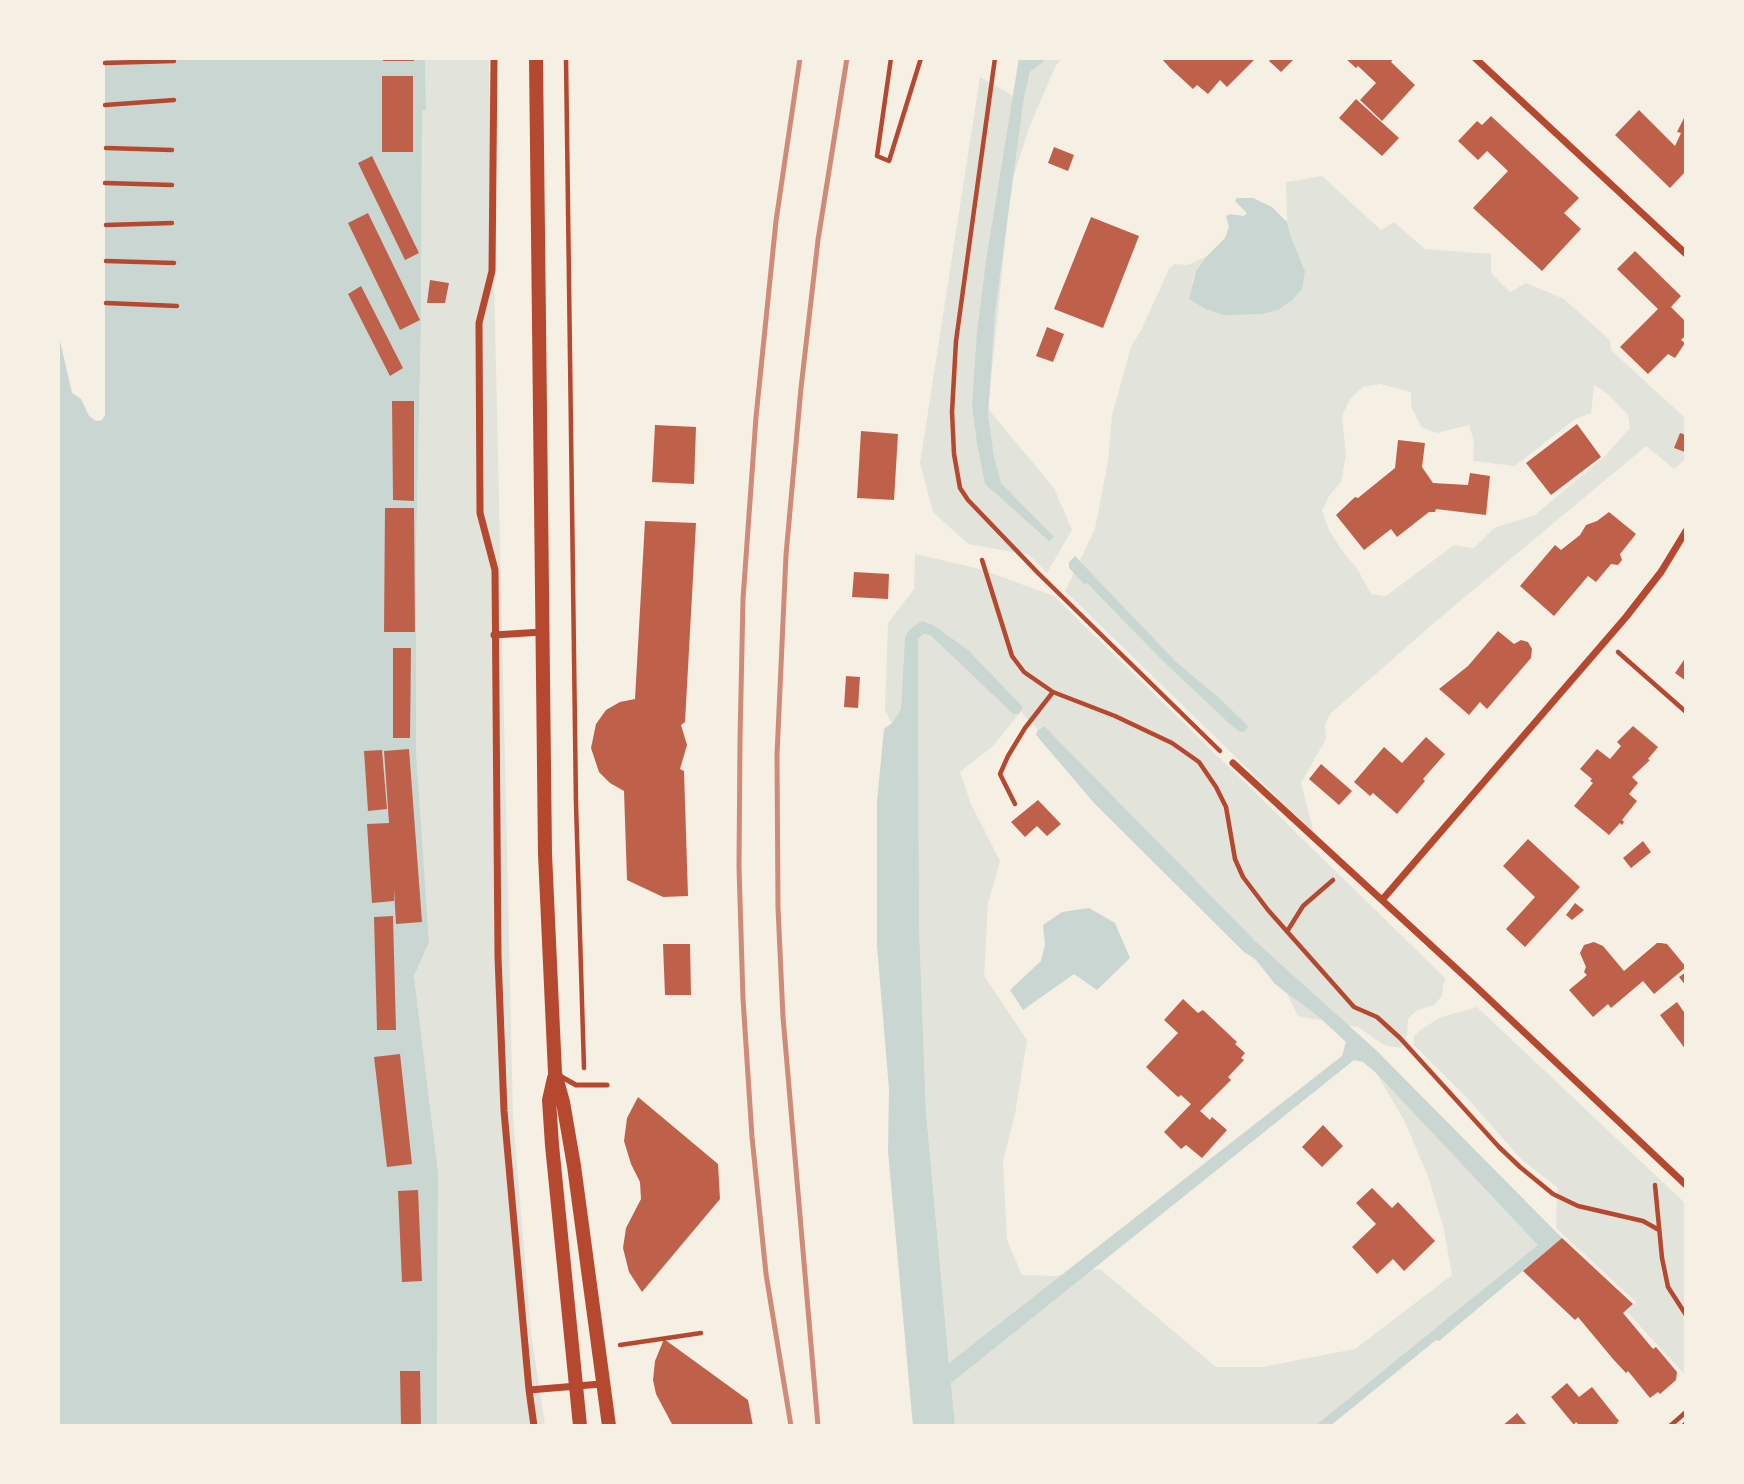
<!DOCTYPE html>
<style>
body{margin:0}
#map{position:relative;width:1744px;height:1484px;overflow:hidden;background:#f6efe4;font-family:"Times New Roman",serif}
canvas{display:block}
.frame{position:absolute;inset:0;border:60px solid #f6efe4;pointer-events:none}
</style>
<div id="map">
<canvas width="1744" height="1484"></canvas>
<div class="frame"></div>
</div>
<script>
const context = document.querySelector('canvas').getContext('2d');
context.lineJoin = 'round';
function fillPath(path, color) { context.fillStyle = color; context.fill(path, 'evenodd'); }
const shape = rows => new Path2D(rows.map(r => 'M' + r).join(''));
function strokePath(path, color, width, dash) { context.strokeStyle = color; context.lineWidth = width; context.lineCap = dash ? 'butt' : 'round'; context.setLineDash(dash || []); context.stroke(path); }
fillPath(shape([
 [425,58,489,58,513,1117,531,1332,545,1426,437,1426,438,1172,414,976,429,942,416,750,416,555,421,322,422,109,426,109],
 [1048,58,1063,58,1056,65,1029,128,1011,184,988,409,1054,488,1072,530,1047,573,1029,555,968,544,933,512,920,463,980,77,1012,95,1023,97,1030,72],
 [1322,176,1381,230,1394,222,1425,249,1491,254,1491,273,1510,292,1526,283,1564,299,1610,340,1611,350,1686,419,1686,459,1674,469,1646,446,1435,622,1330,714,1325,724,1326,739,1301,783,1314,833,1065,591,1095,529,1108,461,1112,415,1131,347,1142,328,1169,269,1175,264,1188,265,1207,256,1196,271,1191,286,1305,271,1291,237,1287,222,1286,182],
 [1380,384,1411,392,1411,406,1421,427,1437,433,1469,425,1474,441,1473,461,1515,466,1575,419,1591,413,1594,385,1608,394,1628,415,1630,428,1604,457,1535,515,1494,528,1474,548,1454,545,1386,596,1371,594,1358,570,1341,549,1329,530,1322,511,1329,496,1341,482,1346,455,1342,416,1350,399,1363,387],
 [915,554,980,569,1054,596,1446,979,1443,985,1442,996,1434,1005,1418,1010,1408,1018,1407,1035,1401,1048,1384,1045,1358,1027,1298,1016,1287,994,1271,979,1183,876,1041,727,1038,730,1021,712,1022,709,932,625,905,637,901,709,892,723,885,711,888,623,914,589],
 [923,634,930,635,1013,714,1019,714,993,746,960,772,971,804,1000,861,988,904,984,976,1027,1040,1015,1114,1003,1161,1007,1240,1022,1275,1054,1276,1100,1269,1216,1367,1262,1367,1355,1349,1452,1275,1444,1230,1429,1179,1404,1120,1376,1073,1539,1245,1315,1426,955,1426,926,1112,919,926,918,639],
 [1477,1007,1686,1204,1686,1376,1627,1312,1636,1302,1556,1228,1557,1187,1522,1160,1467,1098,1414,1045,1414,1036,1419,1031,1441,1017]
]), '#e2e4dc');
fillPath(shape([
 [105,58,425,58,426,110,422,110,421,322,416,555,416,750,429,942,414,976,438,1172,437,1426,58,1426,58,332,72,393,81,399,89,416,96,421,102,420,105,415],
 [1019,58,1048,58,1030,72,1024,97,995,312,988,416,994,457,1001,483,1054,537,1049,541,985,484,977,443,972,405,977,333,986,261],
 [1237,198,1253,198,1272,207,1287,222,1291,237,1305,271,1302,289,1292,300,1278,310,1262,314,1224,315,1206,309,1189,299,1196,271,1207,256,1225,238,1229,227,1226,216,1230,214,1244,216,1247,213,1235,201],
 [1075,556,1175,661,1218,697,1246,724,1248,727,1245,731,1240,732,1230,724,1162,660,1087,583,1084,584,1069,568,1069,562],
 [922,621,933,625,968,650,1022,706,1022,709,1019,714,1013,714,930,635,923,634,918,639,919,926,926,1112,949,1363,1342,1056,1346,1042,1319,1017,1275,984,1256,959,1245,953,1095,804,1036,735,1038,730,1044,726,1256,942,1376,1050,1562,1238,1439,1341,1436,1340,1330,1426,1315,1426,1538,1245,1376,1073,1363,1062,1354,1060,951,1383,955,1426,913,1426,888,1151,889,1089,877,946,877,802,884,729,892,723,901,709,905,637,910,629],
 [1089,908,1115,923,1130,958,1097,990,1074,974,1023,1010,1010,990,1041,961,1045,945,1043,925,1062,912]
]), '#c9d6d2');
fillPath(shape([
 [383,58,414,58,414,61,383,61],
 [1164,58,1256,58,1227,87,1220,80,1208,94,1197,85,1193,89,1170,68,1162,59],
 [1272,58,1295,58,1281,72,1269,61],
 [1345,58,1394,58,1391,62,1415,85,1382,121,1360,100,1376,83,1358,66,1356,68],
 [382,76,413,76,413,152,382,152],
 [1356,99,1399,138,1382,156,1339,118],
 [1639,110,1675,146,1681,133,1677,132,1686,114,1686,171,1670,188,1615,135],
 [1491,116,1579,198,1564,213,1581,229,1542,271,1473,208,1508,171,1487,151,1478,160,1458,141,1477,121,1482,125],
 [1054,147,1074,155,1068,171,1048,163],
 [372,156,419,253,405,260,358,163],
 [368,213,420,320,400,330,348,223],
 [1091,217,1139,236,1103,328,1054,309],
 [1635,251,1681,296,1671,307,1686,322,1686,335,1681,340,1685,343,1675,358,1668,354,1648,374,1620,347,1658,309,1617,269],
 [430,280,449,283,445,303,427,303],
 [361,286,403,368,390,376,348,294],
 [1047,327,1064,334,1053,362,1036,356],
 [392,401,414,401,414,501,393,500],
 [1577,424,1601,457,1551,495,1526,463],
 [655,425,696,427,694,484,652,482],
 [861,431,898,434,894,500,857,498],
 [1680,433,1686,435,1685,452,1674,448],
 [1398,440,1425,443,1422,467,1433,483,1468,485,1470,473,1490,476,1486,515,1436,509,1435,512,1429,512,1397,537,1391,529,1364,550,1336,515,1355,497,1358,498,1395,468],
 [385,508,414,508,415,632,384,632],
 [1609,512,1636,534,1620,554,1622,560,1618,565,1611,564,1596,582,1588,576,1554,616,1520,586,1555,545,1561,550,1580,535,1586,525,1597,521],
 [645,521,696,523,685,722,681,725,687,745,680,769,684,771,688,896,663,897,627,880,624,791,610,783,599,772,591,748,596,724,606,710,620,702,635,699],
 [854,572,889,574,888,599,852,597],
 [1498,631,1514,644,1521,640,1528,642,1532,649,1531,658,1487,709,1480,702,1469,715,1439,689,1468,666],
 [393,648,411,648,410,738,393,738],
 [1686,657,1686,681,1675,673],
 [846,676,860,677,858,708,844,707],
 [1633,726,1658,747,1648,759,1650,760,1632,777,1638,783,1629,794,1637,801,1622,820,1624,822,1622,825,1620,823,1609,835,1574,806,1593,783,1590,781,1592,779,1580,769,1597,749,1610,759,1621,746,1617,742],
 [1426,737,1445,754,1423,779,1425,781,1397,814,1373,793,1370,796,1354,782,1384,747,1402,763],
 [409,749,422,922,396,924,394,889,394,901,372,903,367,824,389,823,384,751],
 [382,750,387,809,368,811,364,751],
 [1321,764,1352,791,1339,805,1309,779],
 [1038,800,1061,824,1047,836,1037,826,1025,837,1011,822],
 [1528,839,1580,887,1525,947,1506,929,1535,897,1503,866],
 [1643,841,1651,852,1631,868,1623,858],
 [1575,903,1584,910,1572,920,1566,915],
 [393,916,396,1030,377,1030,374,917],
 [1594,942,1603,946,1624,971,1657,943,1661,943,1667,944,1686,967,1654,994,1643,981,1611,1008,1608,1004,1593,1017,1569,990,1587,975,1584,972,1586,967,1580,953,1584,945],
 [663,944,690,944,691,995,665,995],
 [1686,972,1686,986,1679,977],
 [1183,999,1198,1013,1203,1010,1237,1042,1235,1044,1245,1053,1241,1058,1244,1060,1228,1077,1231,1080,1200,1111,1210,1120,1212,1117,1227,1130,1202,1158,1186,1145,1181,1149,1164,1132,1191,1104,1181,1095,1178,1097,1146,1067,1178,1033,1164,1020],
 [1677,1002,1686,1015,1686,1050,1660,1015],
 [400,1054,412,1164,387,1167,374,1057],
 [638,1097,718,1164,720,1199,642,1292,629,1272,623,1248,626,1228,641,1199,640,1182,631,1164,624,1141,627,1118],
 [1323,1125,1343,1146,1322,1167,1302,1147],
 [1372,1188,1392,1208,1398,1202,1435,1241,1404,1271,1393,1259,1377,1274,1352,1247,1376,1224,1356,1203],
 [418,1190,422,1281,402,1282,398,1191],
 [1562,1238,1633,1304,1623,1313,1653,1349,1656,1347,1677,1372,1676,1380,1660,1394,1658,1392,1650,1398,1628,1371,1626,1373,1613,1359,1578,1317,1575,1320,1523,1271],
 [664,1339,748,1400,753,1426,673,1426,656,1394,653,1380,655,1361],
 [400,1371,420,1371,421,1426,401,1426],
 [1567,1383,1579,1397,1592,1387,1619,1421,1617,1423,1619,1426,1580,1426,1576,1422,1574,1425,1551,1397],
 [1517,1413,1528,1426,1502,1426,1514,1416]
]), '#bf614a');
strokePath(shape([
 [566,58,576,804,584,1068],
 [891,58,877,156,889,161,921,58],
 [995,58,956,341,952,412,954,454,960,488,968,500,1038,573,1220,751],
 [105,63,174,61],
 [105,105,174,100],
 [106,148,172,150],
 [105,183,172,185],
 [106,225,172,223],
 [106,261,174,263],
 [106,303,177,306],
 [982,560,1012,656,1024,672,1053,692,1115,716,1172,743,1199,762,1216,787,1226,807,1235,859,1243,877,1268,910,1354,1007,1377,1017,1400,1038,1499,1147,1520,1167,1553,1194,1578,1206,1643,1221,1659,1230],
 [1618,652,1686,712],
 [1015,804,1000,774,1008,756,1025,728,1053,692],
 [1288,930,1303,906,1333,880],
 [1655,1185,1662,1258,1668,1287,1686,1315],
 [620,1345,701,1333],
 [1670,1426,1686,1412],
 [1683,1426,1686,1423]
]), '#b5482f', 4.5);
strokePath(shape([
 [560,1076,576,1085,607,1085]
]), '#b5482f', 5);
strokePath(shape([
 [494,58,492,271,479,323,480,513,495,570,498,957,504,1111,529,1390,601,1384],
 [1475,58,1686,254],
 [494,635,542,632],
 [1233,763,1472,983,1686,1185],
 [1382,900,1626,617,1661,572,1686,531],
 [529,1390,534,1426]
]), '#b5482f', 7);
strokePath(shape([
 [536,58,545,854,555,1073,563,1102,574,1166,609,1426],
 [554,1078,549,1100,552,1145,580,1426]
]), '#b5482f', 14);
strokePath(shape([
 [791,1426,766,1274,752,1137,743,999,739,867,740,740,743,599,756,417,776,221,800,58],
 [818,1426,783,1017,778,908,777,755,786,555,801,388,818,240,847,58]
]), '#cf8b77', 5);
</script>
